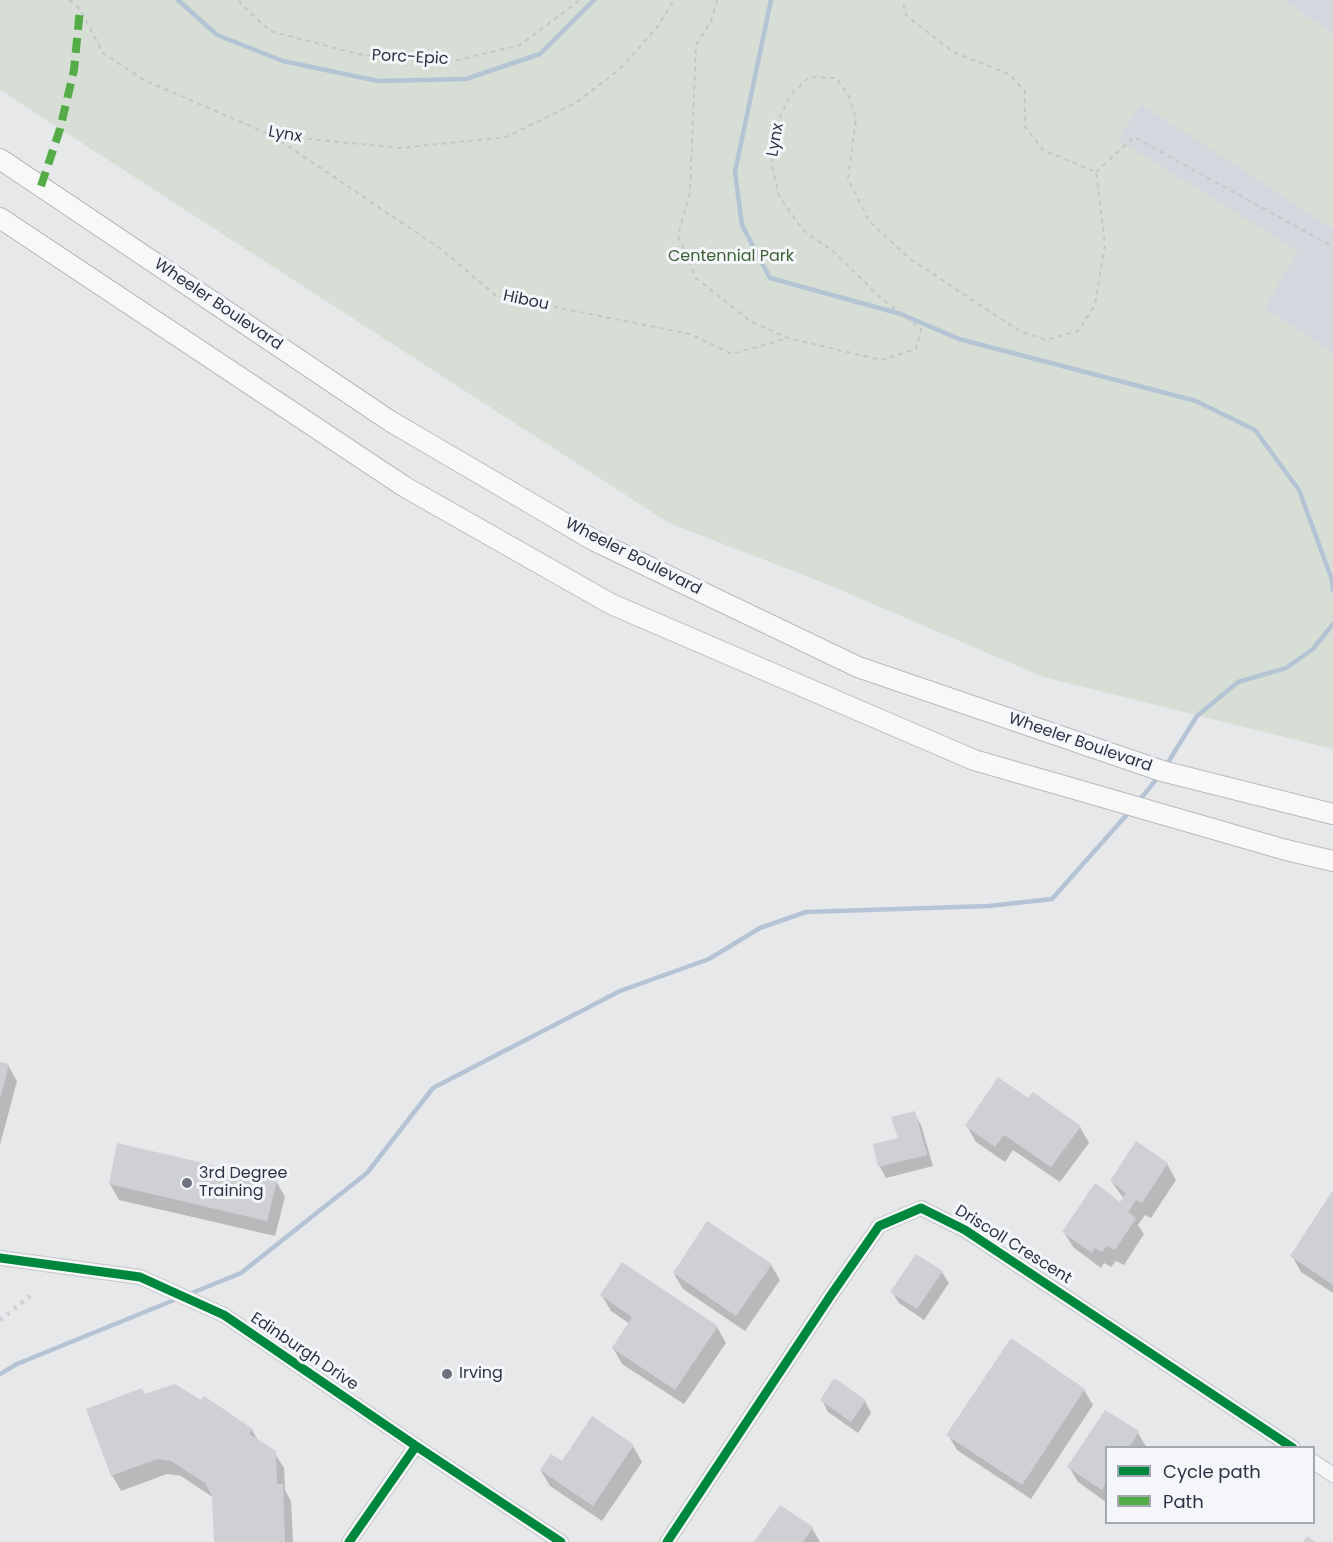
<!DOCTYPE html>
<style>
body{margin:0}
#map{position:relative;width:1333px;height:1542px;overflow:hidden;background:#e6e8ea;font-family:Poppins,sans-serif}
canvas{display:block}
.legend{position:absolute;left:1105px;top:1446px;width:210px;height:78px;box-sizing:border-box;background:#f4f6f9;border:2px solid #a4a8b1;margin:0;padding:8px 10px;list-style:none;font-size:18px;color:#2b3445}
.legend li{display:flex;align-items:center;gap:12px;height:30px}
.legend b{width:30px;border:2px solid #a4a8b1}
</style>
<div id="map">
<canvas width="1333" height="1542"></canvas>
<ul class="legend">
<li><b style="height:8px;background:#00873e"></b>Cycle path</li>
<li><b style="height:8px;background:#54ac47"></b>Path</li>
</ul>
</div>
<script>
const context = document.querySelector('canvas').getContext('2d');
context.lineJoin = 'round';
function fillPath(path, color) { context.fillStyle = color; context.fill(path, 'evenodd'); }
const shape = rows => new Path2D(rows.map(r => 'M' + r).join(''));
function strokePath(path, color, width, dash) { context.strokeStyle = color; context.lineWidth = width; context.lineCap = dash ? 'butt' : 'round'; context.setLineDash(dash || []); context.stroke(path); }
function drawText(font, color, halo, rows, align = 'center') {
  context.font = font + ' Poppins,sans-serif'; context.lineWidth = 6; context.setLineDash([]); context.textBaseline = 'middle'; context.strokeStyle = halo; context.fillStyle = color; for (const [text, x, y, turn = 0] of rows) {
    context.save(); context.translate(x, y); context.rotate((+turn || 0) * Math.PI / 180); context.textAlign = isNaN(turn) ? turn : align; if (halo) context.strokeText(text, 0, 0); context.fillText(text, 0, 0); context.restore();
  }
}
fillPath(shape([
 [1168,0,1333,0,1333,384,1032,195]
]), '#d4d7dd');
fillPath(shape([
 [0,0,1283,0,1333,34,1333,229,1141,104,1117,139,1298,251,1264,308,1333,353,1333,749,1043,677,824,583,669,523,0,90]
]), '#d6ded6');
fillPath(shape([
 [0,1063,8,1065,17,1081,0,1145],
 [1033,1094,1080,1127,1089,1143,1060,1182,1013,1150,1005,1162,976,1142,967,1126,1028,1100],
 [914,1113,921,1125,933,1166,886,1178,880,1167,900,1139],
 [1167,1164,1176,1180,1151,1218,1145,1215,1138,1225,1144,1234,1124,1265,1116,1261,1111,1267,1104,1263,1101,1268,1073,1247,1064,1232,1120,1205,1124,1199,1111,1181],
 [276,1181,285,1197,275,1236,119,1200,110,1184],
 [1333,1192,1333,1293,1301,1272,1292,1256],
 [771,1265,780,1280,745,1331,683,1289,674,1274],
 [942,1272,949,1283,924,1320,899,1303,892,1292],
 [602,1296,717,1327,726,1343,684,1404,622,1364,613,1348,630,1324,611,1311],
 [1084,1390,1093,1405,1031,1499,957,1450,948,1435],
 [145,1396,252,1430,259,1442,274,1452,284,1468,285,1490,291,1501,293,1542,216,1542,214,1498,181,1476,167,1474,121,1491,112,1475],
 [822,1400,865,1401,871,1413,858,1433,828,1412],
 [1106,1412,1138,1433,1147,1448,1106,1448,1106,1502,1078,1482,1069,1467],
 [633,1446,642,1462,602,1521,550,1486,541,1471,562,1463],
 [812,1528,820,1542,755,1542]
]), '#0003');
strokePath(shape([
 [178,0,217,35,283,61,378,81,466,79,540,54,594,0],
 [771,0,735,172,742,225,770,278,901,314,959,339,1196,401,1255,430,1299,490,1332,580,1333,590],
 [1165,767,1197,716,1238,682,1286,668,1313,649,1333,624],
 [1138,802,1159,776],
 [187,1295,241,1273,367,1173,433,1088,620,991,709,959,760,928,806,912,989,906,1052,899,1130,811],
 [0,1374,17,1364,179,1298]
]), '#b4c4d5', 4.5);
fillPath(shape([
 [0,1062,9,1064,1,1096,0,1096],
 [998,1077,1028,1098,1033,1092,1081,1126,1051,1167,1004,1135,995,1147,965,1126],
 [915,1111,927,1155,878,1167,873,1144,898,1138,891,1117],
 [1136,1141,1168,1163,1142,1203,1136,1200,1128,1212,1136,1218,1115,1250,1107,1246,1102,1252,1095,1248,1092,1253,1062,1232,1095,1183,1120,1202,1126,1193,1110,1181],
 [117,1143,277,1180,267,1221,109,1184],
 [1333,1190,1333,1285,1290,1256],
 [707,1221,772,1264,736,1316,673,1273],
 [916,1254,943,1271,917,1309,890,1292],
 [622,1262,718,1326,675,1390,612,1348,632,1317,600,1295],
 [1011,1338,1085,1389,1022,1485,946,1435],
 [834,1378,866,1400,851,1422,820,1400],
 [175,1384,201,1400,204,1396,253,1429,249,1434,276,1451,277,1484,283,1484,285,1542,214,1542,212,1496,205,1483,171,1461,157,1459,111,1476,86,1409,142,1388,145,1394],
 [1105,1410,1139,1431,1129,1448,1106,1448,1106,1483,1102,1490,1067,1467],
 [592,1416,634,1445,593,1506,540,1470,551,1454,562,1461],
 [780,1505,813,1527,803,1542,754,1542],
 [1307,1536,1315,1542,1303,1542]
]), '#ced0d3');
const minor = shape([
 [0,1258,140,1277,224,1315,416,1446,561,1542],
 [1314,1462,1333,1475],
 [349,1542,416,1446],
 [667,1542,831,1295,879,1226,921,1208,965,1230,1293,1448]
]);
const highway = shape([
 [0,159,390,421,595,541,858,667,1162,771,1333,814],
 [0,218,405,487,611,604,974,760,1286,850,1333,861]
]);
strokePath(minor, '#c4c6c8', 16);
strokePath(highway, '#b8bbbf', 22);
strokePath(shape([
 [69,0,80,9,103,53,144,80,271,135,400,148,506,137,577,102,620,69,658,26,674,0],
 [239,0,241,4,270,31,358,54,445,63,520,45,580,0],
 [717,0,711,21,696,45,690,192,678,236,696,278,750,321,788,338,881,360,916,349,921,329,883,300,835,253,803,230,779,196,772,167,777,123,790,96,809,77,836,78,848,94,856,119,848,179,869,221,910,259,1018,330,1046,340,1078,331,1095,305,1105,244,1096,172,1043,150,1025,127,1025,91,1009,74,953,52,906,15,902,0],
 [273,136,441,249,495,295,690,334,732,354,788,338],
 [1096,172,1134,137,1333,247]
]), '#c5c6ca', 2, [4.5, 4.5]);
strokePath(minor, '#f5f6f7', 14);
strokePath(highway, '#f8f8f8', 20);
strokePath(shape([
 [0,1320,30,1296]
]), '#cecfd2', 4.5, [3, 6]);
strokePath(shape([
 [41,186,60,129,74,70,80,9]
]), '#54ac47', 8, [15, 8]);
strokePath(shape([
 [0,1258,140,1277,224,1315,416,1446,561,1542],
 [349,1542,416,1446],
 [667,1542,831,1295,879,1226,921,1208,965,1230,1293,1448]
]), '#00873e', 9);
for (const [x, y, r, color] of [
 [187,1183,6,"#6c737f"],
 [447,1374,6,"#6c737f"]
]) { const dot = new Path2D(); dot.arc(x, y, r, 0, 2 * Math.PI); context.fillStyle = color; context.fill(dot); strokePath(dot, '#f4f6f9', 2); }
drawText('16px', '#2b3445', '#f4f6f9', [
 ["Porc-Epic",410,58,3],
 ["Lynx",285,135,10],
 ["Lynx",776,140,-80],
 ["Hibou",526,301,12],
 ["Wheeler Boulevard",218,305,34],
 ["Wheeler Boulevard",633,557,27],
 ["Wheeler Boulevard",1080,743,19],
 ["Driscoll Crescent",1013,1245,32],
 ["Edinburgh Drive",304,1352,34]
]);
drawText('16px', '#3f6138', '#f4f6f9', [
 ["Centennial Park",731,257]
]);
drawText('16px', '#2b3445', '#f4f6f9', [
 ["3rd Degree",199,1174],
 ["Training",199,1192],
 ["Irving",459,1374]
], 'left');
</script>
